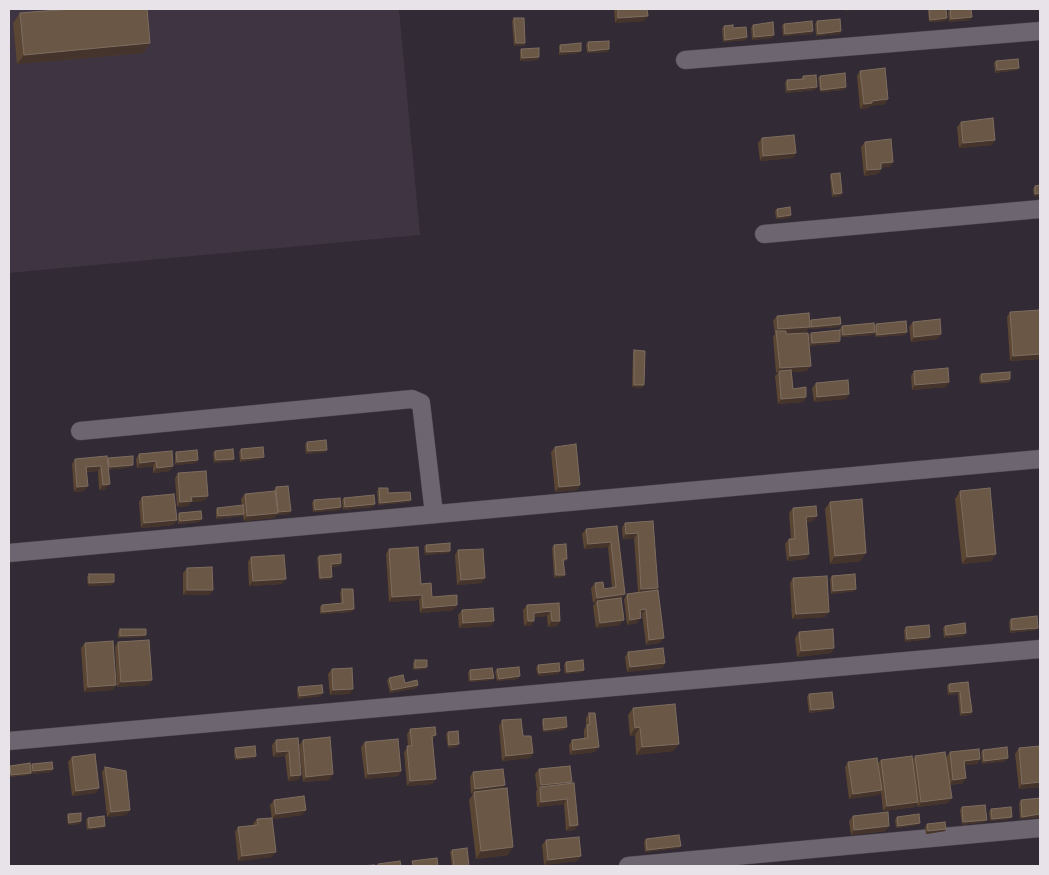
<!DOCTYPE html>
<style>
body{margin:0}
#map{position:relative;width:1049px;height:875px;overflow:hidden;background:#322a34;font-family:"Archivo Narrow",sans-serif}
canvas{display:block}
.frame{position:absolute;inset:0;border:10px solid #e7e3e9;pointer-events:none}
</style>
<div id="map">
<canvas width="1049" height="875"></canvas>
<div class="frame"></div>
</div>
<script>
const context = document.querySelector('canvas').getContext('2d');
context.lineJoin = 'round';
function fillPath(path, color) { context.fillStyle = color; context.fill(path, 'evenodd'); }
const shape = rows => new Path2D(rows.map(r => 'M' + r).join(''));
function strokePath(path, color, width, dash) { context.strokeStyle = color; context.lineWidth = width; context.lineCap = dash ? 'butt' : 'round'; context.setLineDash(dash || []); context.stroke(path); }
fillPath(shape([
 [9,9,399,9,420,235,9,273]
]), '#3f3441');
const minor = shape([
 [685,60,1040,31],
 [764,234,1040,209],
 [80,431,412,399,421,403,434,514],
 [9,553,1040,459],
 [9,741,1040,649],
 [628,866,1040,828]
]);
strokePath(minor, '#4a454c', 19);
strokePath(minor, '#6d6570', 18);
fillPath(shape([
 [614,9,647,9,644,21,615,23],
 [950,9,970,20,949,22,948,12],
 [929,10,946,21,929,22,928,12],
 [20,13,150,43,143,53,17,64,13,23],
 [514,18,525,43,524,46,514,46,512,21],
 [817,21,841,31,840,34,816,36,815,24],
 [784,24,813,31,812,34,783,36,782,26],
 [753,25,774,35,772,38,752,40,751,28],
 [724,26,733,28,746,40,723,42,722,29],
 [588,42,608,52,587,53,586,45],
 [560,45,579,53,559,55,559,47],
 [521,49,538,60,520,61,520,52],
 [996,61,1019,68,1017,70,995,73,994,63],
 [860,71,888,99,885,104,870,106,868,108,860,109,857,76],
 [803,76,815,90,786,93,785,83,787,80,801,79],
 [820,76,846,87,844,90,820,92,818,78],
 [961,122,995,140,992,145,959,148,957,127],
 [762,138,796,153,793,158,760,161,758,143],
 [865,142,893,162,890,167,881,167,881,169,878,174,864,176,861,147],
 [831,174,842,193,840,196,832,197,830,176],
 [1035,186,1040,196,1034,196,1033,189],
 [777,209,791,215,789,218,776,219,775,211],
 [1010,312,1040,359,1010,361,1007,317],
 [777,316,810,321,811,320,839,327,810,329,809,327,806,332,786,333,807,371,792,372,793,389,806,397,803,402,778,404,775,376,778,373,776,373,773,337,775,334,773,321],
 [913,322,941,334,937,339,911,342,909,327],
 [876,324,907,332,905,335,875,337,875,332,873,335,841,337,840,329,842,326,875,326],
 [811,333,839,343,810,346,809,335],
 [634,350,642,388,632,387,633,353],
 [914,371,949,382,946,387,912,390,911,376],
 [981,374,1010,379,1009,382,980,384,979,377],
 [816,383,849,394,846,399,814,402,812,388],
 [307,442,327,450,325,452,306,454,305,445],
 [555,447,577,490,555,492,551,452],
 [241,449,262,459,240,462,239,452],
 [172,451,170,471,153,473,153,466,137,468,136,459,139,454],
 [215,451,234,459,232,461,214,463,213,453],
 [176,452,196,463,175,465,175,454],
 [75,459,107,459,131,467,108,470,106,489,99,490,98,471,86,472,84,491,74,492,72,464],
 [178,473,208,496,204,501,191,502,188,506,177,507,175,478],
 [276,487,291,511,289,514,277,515,277,514,274,518,244,521,243,515,242,516,216,519,216,511,217,508,242,506,241,499,245,494,275,492,274,490],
 [379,488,388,493,411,500,409,502,378,505,377,491],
 [960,491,996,554,991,561,962,564,955,499],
 [142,497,177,520,173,525,141,528,139,502],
 [344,498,375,504,373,507,343,510,342,500],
 [314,500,340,510,313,512,312,503],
 [830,502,861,561,830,564,825,509],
 [793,508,817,516,813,521,807,522,809,554,806,559,787,561,785,544,789,539,791,539,789,513],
 [179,513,200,522,178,524,178,515],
 [653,521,656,590,660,643,646,645,642,614,640,614,637,623,627,625,624,599,627,594,638,592,634,538,623,539,622,528,625,523],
 [617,526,625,594,621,599,620,625,596,628,593,606,596,602,593,603,591,588,595,583,604,589,612,588,608,547,584,549,582,534,586,529],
 [426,545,449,553,425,555,424,547],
 [554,545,567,559,565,561,564,561,563,577,554,578,552,548],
 [389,549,432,597,454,610,420,613,419,600,389,602,386,554],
 [458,550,485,578,481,583,457,585,455,555],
 [319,556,341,563,340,566,331,567,332,577,330,580,319,580,317,558],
 [251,557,282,584,249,586,248,562],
 [187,568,213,590,209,595,183,595,183,573],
 [89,574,113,585,88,586,87,577],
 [832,576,856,589,855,591,831,594,830,579],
 [793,578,829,612,825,617,792,619,790,583],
 [342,589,352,612,320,614,320,607,322,605,341,603,340,592],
 [559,603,560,621,557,626,548,627,547,616,534,617,531,626,524,626,523,610,527,605],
 [462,610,494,621,491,626,459,628,458,615],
 [1011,619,1038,628,1036,630,1010,633,1009,622],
 [945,626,964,636,944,638,943,628],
 [906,627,930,637,928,639,905,642,904,630],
 [120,629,146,635,144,637,118,638,118,632],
 [799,632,834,648,831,653,797,657,795,638],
 [118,642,152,680,148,685,117,687,115,647],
 [85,643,116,685,113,690,84,692,81,648],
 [628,652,665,663,662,668,627,672,625,657],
 [415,660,427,667,425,669,413,670,413,663],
 [566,662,583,672,565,674,564,665],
 [538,665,560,671,558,674,538,676,536,668],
 [332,669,350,694,330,695,328,674],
 [497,669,518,679,497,681,495,672],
 [470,670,494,678,492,680,469,682,468,673],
 [389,678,405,683,418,685,416,688,390,693,387,681],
 [968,682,972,712,970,715,960,716,958,694,948,695,947,686,949,684],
 [298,687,321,696,298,699,297,690],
 [809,694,832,710,809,713,807,697],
 [633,708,679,744,673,751,636,755,635,735,630,736,628,715],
 [589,713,595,752,570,755,569,745,572,740,584,739,584,730,586,726,586,718],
 [543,719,565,730,543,732,542,722],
 [502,720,523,736,533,753,530,758,502,761,499,726],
 [410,729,436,735,432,740,436,779,432,784,407,786,404,752,408,746,407,734],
 [448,732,457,747,448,748,446,735],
 [298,738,301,775,298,780,288,781,285,756,273,757,272,745,276,740],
 [303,740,330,780,303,782,299,745],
 [365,742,401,771,398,776,365,779,361,747],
 [1040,746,1040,787,1019,789,1015,754,1019,748],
 [235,748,255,758,235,760,234,751],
 [983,750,1006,761,982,764,981,752],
 [950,752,980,759,977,764,965,765,963,783,950,785,948,803,918,807,917,804,915,807,883,811,881,792,878,795,849,799,845,767,848,762,878,763,881,760,913,759,915,756,948,777,946,757],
 [72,757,99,788,96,793,72,796,68,762],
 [32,764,53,769,51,772,31,774,30,767],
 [10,766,31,773,29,775,9,777,9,767],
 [105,767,130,810,126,815,107,817,102,772],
 [539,769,571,784,578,825,574,830,566,831,564,804,537,807,536,792,537,790,535,774],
 [473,772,503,789,508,855,476,859,469,800,473,794,471,794,470,777],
 [274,800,306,810,302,815,272,819,270,805],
 [1021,800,1040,817,1020,819,1019,803],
 [962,807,985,822,962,825,960,810],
 [991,809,1010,819,990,821,989,812],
 [68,814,80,824,68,825,67,817],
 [853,816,886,831,851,835,849,821],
 [897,817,920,823,918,825,896,828,895,820],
 [88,818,105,826,104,828,87,830,86,820],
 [257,819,272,857,238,861,235,832,238,827,254,826,253,824],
 [927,824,946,829,945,831,926,834,925,827],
 [646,839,681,846,679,848,645,852,644,842],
 [546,840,581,856,577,861,544,865,542,845],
 [452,850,469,866,452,866,450,852]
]), '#5b4633');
fillPath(shape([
 [845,9,867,9,844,11],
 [648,16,644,21,615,23,618,18],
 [972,17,970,20,949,22,951,19],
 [947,18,946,21,929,22,930,20],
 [813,31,812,34,783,36,785,34],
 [841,31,840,34,816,36,818,34],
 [774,35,772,38,752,40,754,37],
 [747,37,746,40,723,42,725,40],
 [150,43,143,53,17,64,24,55],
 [516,43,525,43,524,46,514,46],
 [609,49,608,52,587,53,589,51],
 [581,51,579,53,559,55,561,52],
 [539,57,538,60,520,61,522,58],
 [1019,68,1017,70,995,73,997,70],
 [817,87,815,90,786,93,788,90],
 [846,87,844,90,820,92,821,90],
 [888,99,885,104,870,106,868,108,860,109,864,104,872,101],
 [995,140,992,145,959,148,963,143],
 [796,153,793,158,760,161,763,156],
 [893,162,890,167,877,168,881,163],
 [881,169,878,174,864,176,867,170],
 [842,193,840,196,832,197,834,194],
 [1040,193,1040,196,1034,196,1035,194],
 [791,215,789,218,776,219,778,217],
 [841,324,839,327,810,329,811,327],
 [810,327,806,332,777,334,776,332,778,329],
 [875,332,873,335,841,337,843,335],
 [907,332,905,335,875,337,877,335],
 [941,334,937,339,911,342,914,337],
 [840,341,839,343,810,346,812,343],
 [1040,354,1040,359,1010,361,1013,356],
 [811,366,807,371,779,373,779,371,778,373,776,373,780,368],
 [1010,379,1009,382,980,384,982,382],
 [949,382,946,387,912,390,915,385],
 [634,385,644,385,642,388,632,387],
 [849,394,846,399,814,402,817,397],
 [806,397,803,402,778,404,781,399],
 [327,450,325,452,306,454,308,451],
 [264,457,262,459,240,462,242,459],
 [234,459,232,461,214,463,216,460],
 [198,460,196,463,175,465,177,462],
 [156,461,153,466,137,468,140,463],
 [133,465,131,467,107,470,109,467],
 [101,466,98,471,82,472,86,467],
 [173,466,170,471,153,473,157,468],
 [110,484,106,489,99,490,103,485],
 [580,485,577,490,555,492,559,487],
 [88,486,84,491,74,492,77,487],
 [208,496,204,501,191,502,188,506,177,507,180,502,191,497],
 [411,500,409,502,378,505,380,503],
 [375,504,373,507,343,510,345,507],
 [341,507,340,510,313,512,315,510],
 [291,511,289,514,277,515,278,512],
 [278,513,274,518,244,521,247,516],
 [244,514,242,516,216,519,218,516],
 [817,516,813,521,803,522,806,517],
 [202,519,200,522,178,524,180,521],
 [177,520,173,525,141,528,144,523],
 [638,533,634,538,623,539,626,534],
 [611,542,608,547,584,549,588,544],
 [450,551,449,553,425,555,427,552],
 [866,553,861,561,830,564,835,556],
 [809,554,806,559,787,561,790,556],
 [996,554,991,561,962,564,967,557],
 [341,563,340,566,329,567,331,564],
 [556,575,565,575,563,577,554,578],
 [332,577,330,580,319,580,320,578],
 [485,578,481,583,457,585,461,580],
 [286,579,282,584,249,586,253,581],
 [114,582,113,585,88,586,89,583],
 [658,588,654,593,638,594,641,589],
 [856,589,855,591,831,594,833,591],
 [187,590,213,590,209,595,183,595],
 [625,594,621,599,597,601,596,602,593,603,597,598],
 [422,595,419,600,389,602,392,597],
 [457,605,454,610,420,613,423,608],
 [354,609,352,612,320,614,322,612],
 [646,609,642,614,636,615,640,610],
 [551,611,547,616,530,618,534,613],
 [829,612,825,617,792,619,796,614],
 [641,618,637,623,627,625,630,620],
 [624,620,620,625,596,628,600,623],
 [494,621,491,626,459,628,463,623],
 [528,621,534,621,531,626,524,626],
 [552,621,560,621,557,626,548,627],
 [1038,628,1036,630,1010,633,1012,630],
 [966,633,964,636,944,638,946,635],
 [146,635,144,637,118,638,120,636],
 [930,637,928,639,905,642,907,639],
 [664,638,660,643,646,645,649,640],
 [834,648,831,653,797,657,801,651],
 [665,663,662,668,627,672,630,667],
 [427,667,425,669,413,670,415,668],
 [584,670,583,672,565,674,567,672],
 [560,671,558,674,538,676,539,673],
 [520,676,518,679,497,681,499,679],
 [494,678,492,680,469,682,471,680],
 [152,680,148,685,117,687,121,682],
 [116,685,113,690,84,692,88,687],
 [418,685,416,688,390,693,392,690],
 [353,689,350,694,330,695,333,690],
 [960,691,958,694,948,695,950,692],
 [323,693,321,696,298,699,300,696],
 [834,708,832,710,809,713,811,710],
 [972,712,970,715,960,716,962,713],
 [567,727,565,730,543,732,544,730],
 [640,727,635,735,630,736,635,728],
 [436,735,432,740,428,741,432,736],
 [459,744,457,747,448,748,449,745],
 [679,744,673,751,636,755,642,747],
 [599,747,595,752,570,755,573,750],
 [289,751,285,756,273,757,277,752],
 [533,753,530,758,502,761,506,756],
 [256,756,255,758,235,760,237,758],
 [1008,758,1006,761,982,764,984,761],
 [980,759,977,764,961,766,964,761],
 [53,769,51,772,31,774,33,771],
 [401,771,398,776,365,779,368,774],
 [31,773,29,775,9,777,11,775],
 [333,774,330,780,303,782,306,777],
 [301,775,298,780,288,781,291,776],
 [966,778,963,783,949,785,953,780],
 [436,779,432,784,407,786,410,781],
 [572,782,568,787,540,787,537,790,541,785],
 [1040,782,1040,787,1019,789,1022,784],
 [505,785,502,790,474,792,473,794,471,794,475,789],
 [99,788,96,793,72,796,76,791],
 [882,790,878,795,849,799,853,794],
 [952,798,948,803,918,807,921,802],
 [567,799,564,804,537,807,541,802],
 [918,802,915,807,883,811,887,806],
 [130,810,126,815,107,817,111,812],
 [306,810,302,815,272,819,276,814],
 [1040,814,1040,817,1020,819,1022,817],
 [1012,817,1010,819,990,821,992,819],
 [987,820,985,822,962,825,963,822],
 [81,821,80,824,68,825,69,823],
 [920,823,918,825,896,828,898,826],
 [578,825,574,830,566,831,570,826],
 [105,826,104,828,87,830,89,828],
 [889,826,886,831,851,835,854,830],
 [946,829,945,831,926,834,928,831],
 [681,846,679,848,645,852,647,850],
 [513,847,508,855,476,859,481,851],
 [276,852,272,857,238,861,242,856],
 [581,856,577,861,544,865,548,860]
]), '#44342b');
const building = shape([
 [70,9,147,9,150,43,24,55,20,13,70,9],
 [618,9,647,9,648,16,618,18,618,9],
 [937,9,946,9,947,18,930,20,929,10,937,9],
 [950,9,971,9,972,17,951,19,950,9],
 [514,18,524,18,525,43,516,43,514,18],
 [840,19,841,31,818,34,817,21,840,19],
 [812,21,813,31,785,34,784,24,812,21],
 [773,22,774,35,754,37,753,25,773,22],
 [733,25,733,28,746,27,747,37,725,40,724,26,733,25],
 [609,41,609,49,589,51,588,42,609,41],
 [581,43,581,51,561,52,560,45,581,43],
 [539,48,539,57,522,58,521,49,539,48],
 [1018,59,1019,68,997,70,996,61,1018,59],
 [885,68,888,99,872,101,872,103,864,104,860,71,885,68],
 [845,73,846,87,821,90,820,76,845,73],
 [816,75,817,87,788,90,787,80,804,79,803,76,816,75],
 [993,118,995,140,963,143,961,122,993,118],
 [794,135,796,153,763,156,762,138,794,135],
 [891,139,893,162,881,163,881,169,867,170,865,142,891,139],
 [840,173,842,193,834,194,831,174,840,173],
 [1040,185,1040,193,1035,194,1035,186,1040,185],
 [790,207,791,215,778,217,777,209,790,207],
 [1040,310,1040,354,1013,356,1010,312,1040,310],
 [809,313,810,327,778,329,777,316,809,313],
 [840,317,841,324,811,327,811,320,840,317],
 [940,319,941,334,914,337,913,322,940,319],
 [906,321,907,332,877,335,876,324,906,321],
 [874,323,875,332,843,335,842,326,874,323],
 [840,330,840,341,812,343,811,333,840,330],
 [776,331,786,331,786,334,808,333,811,366,780,368,776,331],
 [634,350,645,351,644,385,634,385,634,350],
 [948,368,949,382,915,385,914,371,948,368],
 [791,370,793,389,806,387,806,397,781,399,779,371,791,370],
 [1010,372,1010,379,982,382,981,374,1010,372],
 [848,380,849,394,817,397,816,383,848,380],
 [326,440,327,450,308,451,307,442,326,440],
 [576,444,580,485,559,487,555,447,576,444],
 [263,447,264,457,242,459,241,449,263,447],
 [233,449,234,459,216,460,215,451,233,449],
 [197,450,198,460,177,462,176,452,197,450],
 [172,451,173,466,157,468,156,461,140,463,139,454,172,451],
 [107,456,110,484,103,485,101,466,86,467,88,486,77,487,75,459,107,456],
 [133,456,133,465,109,467,108,458,133,456],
 [206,471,208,496,191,497,192,501,180,502,178,473,206,471],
 [288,486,291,511,278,512,276,487,288,486],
 [379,488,388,488,388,493,410,492,411,500,380,503,379,488],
 [990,488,996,554,967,557,960,491,990,488],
 [275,491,278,513,247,516,245,494,275,491],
 [174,494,177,520,144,523,142,497,174,494],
 [374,495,375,504,345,507,344,498,374,495],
 [340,498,341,507,315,510,314,500,340,498],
 [862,499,866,553,835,556,830,502,862,499],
 [243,505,244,514,218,516,217,508,243,505],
 [816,506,817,516,806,517,809,554,790,556,789,539,795,539,793,508,816,506],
 [201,511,202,519,180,521,179,513,201,511],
 [653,521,658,588,641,589,638,533,626,534,625,523,653,521],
 [617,526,625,594,597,598,595,583,603,582,604,589,616,587,611,542,588,544,586,529,617,526],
 [450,543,450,551,427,552,426,545,450,543],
 [566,544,567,559,563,559,565,575,556,575,554,545,566,544],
 [418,547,421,584,431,583,432,597,457,595,457,605,423,608,422,595,392,597,389,549,418,547],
 [483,549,485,578,461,580,458,550,483,549],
 [341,554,341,563,331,564,332,577,320,578,319,556,341,554],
 [284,555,286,579,253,581,251,557,284,555],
 [212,567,213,590,187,590,187,568,212,567],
 [89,574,114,574,114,582,89,583,89,574],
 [855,574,856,589,833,591,832,576,855,574],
 [827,576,829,612,796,614,793,578,827,576],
 [342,589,353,589,354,609,322,612,322,605,343,603,342,589],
 [658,590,664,638,649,640,646,609,640,610,641,618,630,620,627,594,658,590],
 [621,598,624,620,600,623,597,601,621,598],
 [559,603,560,621,552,621,551,611,534,613,534,621,528,621,527,605,559,603],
 [493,608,494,621,463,623,462,610,493,608],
 [1037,616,1038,628,1012,630,1011,619,1037,616],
 [965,623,966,633,946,635,945,626,965,623],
 [929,625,930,637,907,639,906,627,929,625],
 [120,629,146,629,146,635,120,636,120,629],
 [833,629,834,648,801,651,799,632,833,629],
 [149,640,152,680,121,682,118,642,149,640],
 [113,641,116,685,88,687,85,643,113,641],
 [663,648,665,663,630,667,628,652,663,648],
 [415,660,427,660,427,667,415,668,415,660],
 [583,660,584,670,567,672,566,662,583,660],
 [559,663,560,671,539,673,538,665,559,663],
 [519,667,520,676,499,679,497,669,519,667],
 [352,668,353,689,333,690,332,669,352,668],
 [492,668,494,678,471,680,470,670,492,668],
 [403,675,405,683,417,680,418,685,392,690,389,678,403,675],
 [968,682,972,712,962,713,960,691,950,692,949,684,968,682],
 [322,685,323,693,300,696,298,687,322,685],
 [832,692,834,708,811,710,809,694,832,692],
 [675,704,679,744,642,747,640,727,635,728,633,708,675,704],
 [589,713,595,713,599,747,573,750,572,740,588,738,587,725,590,725,589,713],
 [566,717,567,727,544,730,543,719,566,717],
 [521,719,523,736,531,736,533,753,506,756,502,720,521,719],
 [435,727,436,735,432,736,436,779,410,781,407,746,412,746,410,729,435,727],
 [458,731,459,744,449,745,448,732,458,731],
 [330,737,333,774,306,777,303,740,330,737],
 [298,738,301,775,291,776,289,751,277,752,276,740,298,738],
 [398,739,401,771,368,774,365,742,398,739],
 [255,746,256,756,237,758,235,748,255,746],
 [1040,746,1040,782,1022,784,1019,748,1040,746],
 [1007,747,1008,758,984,761,983,750,1007,747],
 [979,749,980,759,964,761,966,778,953,780,950,752,979,749],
 [945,752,952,798,921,802,915,756,945,752],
 [95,754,99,788,76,791,72,757,95,754],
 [912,756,918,802,887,806,881,760,912,756],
 [877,758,882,790,853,794,848,762,877,758],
 [52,762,53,769,33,771,32,764,52,762],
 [30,763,31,773,11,775,10,766,30,763],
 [570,766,572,782,541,785,539,769,570,766],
 [105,767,126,771,130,810,111,812,105,767],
 [503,769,505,785,475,789,473,772,503,769],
 [574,783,578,825,570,826,567,799,541,802,540,787,574,783],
 [507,788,513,847,481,851,474,792,507,788],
 [304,796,306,810,276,814,274,800,304,796],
 [1040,798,1040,814,1022,817,1021,800,1040,798],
 [985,805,987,820,963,822,962,807,985,805],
 [1011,807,1012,817,992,819,991,809,1011,807],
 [888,812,889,826,854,830,853,816,888,812],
 [81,813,81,821,69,823,68,814,81,813],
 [919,814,920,823,898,826,897,817,919,814],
 [104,816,105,826,89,828,88,818,104,816],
 [272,818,276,852,242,856,238,827,258,825,257,819,272,818],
 [945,822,946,829,928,831,927,824,945,822],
 [679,835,681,846,647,850,646,839,679,835],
 [579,837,581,856,548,860,546,840,579,837],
 [467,848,469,866,454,866,452,850,467,848],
 [437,858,438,866,413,866,412,861,437,858],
 [400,861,401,866,378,866,378,864,400,861],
 [374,865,374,866,359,866,374,865]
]);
fillPath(building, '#6a5746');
strokePath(building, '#7d6d60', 1);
</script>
